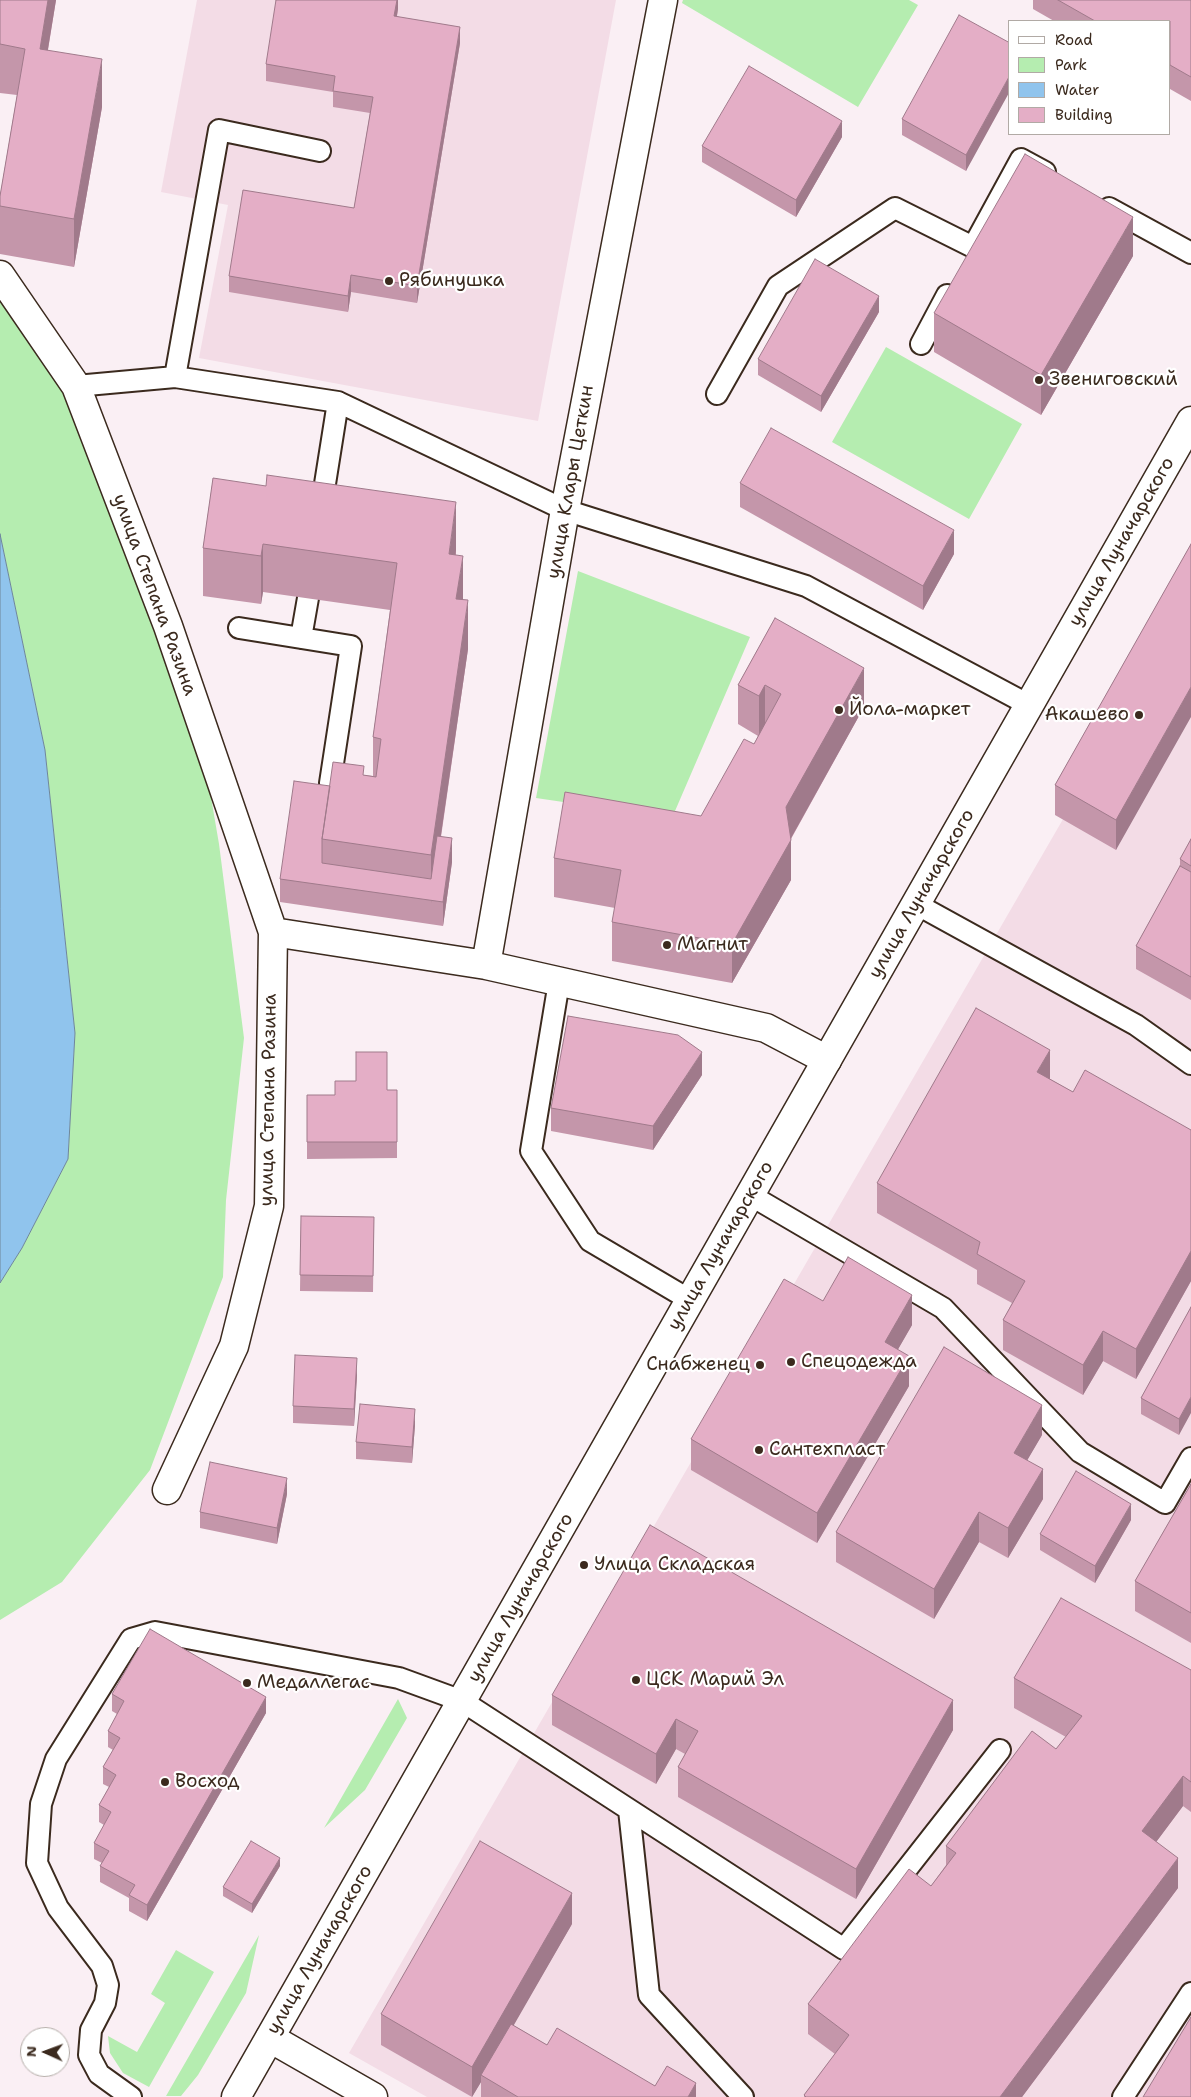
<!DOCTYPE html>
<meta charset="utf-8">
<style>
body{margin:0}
#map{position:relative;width:1191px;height:2097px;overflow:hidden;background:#faeff4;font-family:"Shantell Sans",sans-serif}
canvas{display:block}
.legend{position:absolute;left:1008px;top:20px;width:162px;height:115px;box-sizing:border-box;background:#fff;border:1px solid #b1aaa5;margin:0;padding:6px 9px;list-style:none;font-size:15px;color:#3b2a1e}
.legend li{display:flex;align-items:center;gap:10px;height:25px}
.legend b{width:25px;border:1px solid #b1aaa5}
.north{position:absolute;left:20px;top:2027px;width:50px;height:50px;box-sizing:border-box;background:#fff;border:1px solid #b1aaa5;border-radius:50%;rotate:272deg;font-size:14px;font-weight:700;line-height:20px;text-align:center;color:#3b2a1e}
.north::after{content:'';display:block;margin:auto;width:18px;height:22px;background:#3b2a1e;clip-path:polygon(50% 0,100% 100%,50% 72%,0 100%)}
</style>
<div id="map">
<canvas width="1191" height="2097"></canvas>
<ul class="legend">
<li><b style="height:6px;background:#fff"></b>Road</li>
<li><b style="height:14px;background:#b5edb0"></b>Park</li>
<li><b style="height:14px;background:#90c4ed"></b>Water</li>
<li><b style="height:14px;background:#e4aec6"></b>Building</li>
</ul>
<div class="north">N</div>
</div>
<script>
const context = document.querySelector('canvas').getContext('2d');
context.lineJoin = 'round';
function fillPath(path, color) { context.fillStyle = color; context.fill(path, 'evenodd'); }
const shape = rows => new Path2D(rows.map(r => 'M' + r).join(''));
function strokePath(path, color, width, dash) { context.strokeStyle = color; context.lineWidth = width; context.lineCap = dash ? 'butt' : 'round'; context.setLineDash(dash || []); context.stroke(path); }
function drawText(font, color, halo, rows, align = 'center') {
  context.font = font + ' "Shantell Sans",sans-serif'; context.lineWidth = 4.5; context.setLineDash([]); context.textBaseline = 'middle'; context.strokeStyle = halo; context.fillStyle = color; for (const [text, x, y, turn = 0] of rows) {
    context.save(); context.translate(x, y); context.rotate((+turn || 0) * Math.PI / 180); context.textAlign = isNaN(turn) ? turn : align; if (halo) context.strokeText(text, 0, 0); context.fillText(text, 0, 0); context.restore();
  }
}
fillPath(shape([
 [197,0,616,0,538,421,199,358,228,205,161,192],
 [1191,598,1191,2097,427,2097,349,2053]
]), '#f3dce6');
fillPath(shape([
 [683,0,909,0,918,5,858,107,682,3],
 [0,275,76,386,200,733,219,844,244,1038,226,1200,223,1277,150,1470,62,1582,0,1620,0,1283,22,1248,68,1159,75,1033,45,750,0,534],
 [886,347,1022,424,969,519,832,442],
 [578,571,750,637,672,818,536,798],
 [398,1699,407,1718,365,1790,324,1828],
 [259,1935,246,1993,198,2075,181,2096,166,2096],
 [176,1950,214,1972,149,2087,123,2073,110,2053,108,2036,137,2052,165,2003,151,1994]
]), '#b5edb0');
const water = shape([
 [0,534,45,750,75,1033,68,1159,22,1248,0,1283,0,534]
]);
fillPath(water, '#90c4ed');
strokePath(water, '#6e869a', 1);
const service = shape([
 [1109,208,1191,253],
 [921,344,947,295],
 [175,377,219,130,320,151],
 [76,386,175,377,338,402,565,510,806,586,1029,705],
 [717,394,778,286,895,208,973,247,1021,159,1045,172],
 [321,509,338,402],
 [239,628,351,646,330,783],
 [301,638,308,598],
 [916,904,1136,1025,1191,1064],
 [559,982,531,1151,590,1241,690,1300],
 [750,1195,943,1308,1080,1452,1165,1503,1191,1458],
 [629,1810,649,1995,743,2097],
 [131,2097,99,2074,89,2055,91,2030,105,2003,108,1985,102,1966,58,1908,37,1863,41,1804,56,1759,131,1639,155,1632,399,1678,462,1701,844,1949,1000,1750],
 [1123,2097,1191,1993]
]);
const minor = shape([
 [0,275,76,386,168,626,273,932,486,965,766,1028,827,1060],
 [486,965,565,510,663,0],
 [167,1490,234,1346,269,1206,273,932],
 [270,2038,373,2097]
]);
const secondary = shape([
 [236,2097,1191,421]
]);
strokePath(service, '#3b2a1e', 24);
strokePath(minor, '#3b2a1e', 31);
strokePath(secondary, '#3b2a1e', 31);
strokePath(service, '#fff', 20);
strokePath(minor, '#fff', 28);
strokePath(secondary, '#fff', 28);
fillPath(shape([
 [0,0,56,0,48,50,102,107,74,267,0,254,0,196,17,95,0,93],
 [398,0,398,9,397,16,460,43,417,303,351,292,348,312,229,292,229,276,354,208,370,113,333,107,333,92,266,81,266,64],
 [1033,0,1191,0,1191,101,1170,89,1170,21,1054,21,1033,9],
 [1010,43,966,171,902,135,902,119],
 [842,137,796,217,702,162,702,146],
 [1133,256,1041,415,934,352,934,313],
 [879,312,821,412,758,375,758,359],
 [213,478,456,550,456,555,463,600,468,649,441,837,452,862,443,926,280,902,280,879,330,786,364,775,373,776,373,737,390,610,263,592,261,604,203,596,203,548],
 [740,483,954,554,923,610,740,507],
 [1191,544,1116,850,1055,815,1055,785],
 [775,618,864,707,791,839,791,880,732,983,612,961,612,922,615,908,554,897,554,858,701,816,754,744,758,736,738,724,738,685],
 [1191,839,1191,1000,1136,969,1136,946,1180,866,1180,859],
 [702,1075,653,1150,551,1131,551,1108],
 [1050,1079,1073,1092,1191,1130,1191,1281,1136,1379,1103,1361,1083,1395,1003,1350,1003,1320,1012,1303,977,1284,977,1270,877,1213,877,1183],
 [387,1090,397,1090,397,1158,307,1159,307,1095,335,1095],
 [301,1216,374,1217,373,1292,300,1291],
 [823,1301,912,1325,898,1349,909,1386,817,1543,691,1470,691,1439],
 [1191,1307,1179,1435,1141,1414,1141,1398],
 [357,1375,354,1426,293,1423,293,1406],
 [415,1425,412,1463,356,1459,356,1442],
 [1042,1435,1027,1460,1043,1499,1008,1558,979,1542,934,1619,836,1562,836,1532],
 [1191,1484,1191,1643,1135,1611,1135,1581],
 [287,1494,277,1544,200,1528,200,1512],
 [1131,1520,1095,1583,1040,1550,1040,1534],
 [1191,1670,1191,1812,1183,1806,1156,1842,1178,1888,1022,2097,804,2097,804,2095,835,2054,808,2034,808,2004,931,1886,946,1865,946,1846,1056,1749,1066,1737,1014,1708,1014,1678],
 [112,1694,266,1713,147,1921,129,1911,129,1898,100,1882,100,1866,102,1863,94,1859,94,1843,104,1825,99,1822,99,1805,109,1787,103,1784,103,1767,113,1750,108,1747,108,1731,117,1714,112,1711],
 [552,1695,953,1730,856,1899,678,1797,678,1767,685,1754,676,1749,656,1784,552,1725],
 [280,1866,252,1913,223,1896,223,1887],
 [572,1924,513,2025,547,2045,655,2086,696,2097,481,2097,481,2082,472,2097,381,2045,381,2014]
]), '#c496aa');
fillPath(shape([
 [48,0,56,0,40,97,40,49],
 [397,0,398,0,398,9,394,32,394,16],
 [460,27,460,43,417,303,417,286],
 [102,59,102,107,74,267,74,219],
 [1010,75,1010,91,966,171,966,155],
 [842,121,842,137,796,217,796,200],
 [1133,217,1133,256,1041,415,1041,375],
 [351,275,351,292,348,312,348,296],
 [879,296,879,312,821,412,821,396],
 [456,502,456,550,449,602,449,554],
 [954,530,954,554,923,610,923,586],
 [263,544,263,592,261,604,261,556],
 [463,556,463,604,456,599],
 [468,600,468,649,431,903,431,855],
 [864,668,864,707,786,847,786,807],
 [765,685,765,725,759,736,759,696],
 [1191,687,1191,717,1116,850,1116,820],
 [452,838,452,862,443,926,443,902],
 [791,840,791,880,732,983,732,944],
 [1050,1050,1050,1080,1037,1072],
 [702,1052,702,1075,653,1150,653,1126],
 [1191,1251,1191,1281,1136,1379,1136,1349],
 [912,1295,912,1325,885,1372,885,1342],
 [1103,1331,1103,1361,1083,1395,1083,1365],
 [909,1356,909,1386,817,1543,817,1513],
 [357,1358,357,1375,354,1426,354,1409],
 [1191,1397,1191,1413,1179,1435,1179,1419],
 [1042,1405,1042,1435,1014,1483,1014,1453],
 [415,1409,415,1425,412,1463,412,1447],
 [1043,1469,1043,1499,1008,1558,1008,1528],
 [287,1478,287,1494,277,1544,277,1528],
 [1131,1504,1131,1520,1095,1583,1095,1566],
 [979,1512,979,1542,934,1619,934,1589],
 [266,1697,266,1713,147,1921,147,1905],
 [953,1700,953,1730,856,1899,856,1869],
 [676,1719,676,1749,656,1784,656,1754],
 [1183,1776,1183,1806,1142,1861,1142,1831],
 [280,1858,280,1866,252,1913,252,1904],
 [1178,1858,1178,1888,1022,2097,1000,2097],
 [572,1893,572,1924,484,2077,481,2075,481,2082,472,2097,472,2067],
 [696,2083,696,2097,688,2097]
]), '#a07a8b');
const building = shape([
 [0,0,48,0,40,49,102,59,74,219,0,206,0,196,25,49,0,44,0,0],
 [276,0,397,0,394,16,460,27,417,286,351,275,348,296,229,276,243,190,354,208,373,97,333,91,335,76,266,64,276,0],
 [1058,0,1191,0,1191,77,1170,65,1170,21,1095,21,1058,0],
 [959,15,1010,43,1010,75,966,155,902,119,959,15],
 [749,66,842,121,796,200,702,146,749,66],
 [1025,154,1133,217,1041,375,934,313,1025,154],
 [815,259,879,296,821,396,758,359,815,259],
 [771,428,954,530,923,586,740,483,771,428],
 [267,475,456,502,449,554,463,556,456,599,468,600,431,855,322,839,333,762,364,766,363,775,376,777,381,739,373,737,397,563,263,544,261,556,203,548,213,478,266,486,267,475],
 [1191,544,1191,687,1116,820,1055,785,1191,544],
 [775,618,864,668,786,807,791,840,732,944,612,922,621,870,554,858,565,792,701,816,744,739,754,744,781,694,765,685,759,696,738,685,775,618],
 [294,781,330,786,322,839,322,863,431,879,437,836,452,838,443,902,280,879,294,781],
 [1191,839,1191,866,1180,859,1191,839],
 [1180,866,1191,872,1191,977,1136,946,1180,866],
 [976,1008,1050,1050,1037,1072,1073,1092,1085,1070,1191,1130,1191,1251,1136,1349,1103,1331,1083,1365,1003,1320,1025,1281,977,1254,980,1242,877,1183,976,1008],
 [568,1016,678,1035,702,1052,653,1126,551,1108,568,1016],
 [356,1052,387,1052,387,1090,397,1090,397,1142,307,1142,307,1095,335,1095,335,1081,356,1081,356,1052],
 [301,1216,374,1217,373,1276,300,1275,301,1216],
 [848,1257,912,1295,885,1342,909,1356,817,1513,691,1439,784,1279,823,1301,848,1257],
 [1191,1307,1191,1397,1179,1419,1141,1398,1191,1307],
 [944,1347,1042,1405,1014,1453,1043,1469,1008,1528,979,1512,934,1589,836,1532,944,1347],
 [295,1355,357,1358,354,1409,293,1406,295,1355],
 [360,1404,415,1409,412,1447,356,1442,360,1404],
 [210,1462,287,1478,277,1528,200,1512,210,1462],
 [1076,1471,1131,1504,1095,1566,1040,1534,1076,1471],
 [1191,1484,1191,1613,1135,1581,1191,1484],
 [650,1525,953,1700,856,1869,678,1767,698,1731,676,1719,656,1754,552,1695,650,1525],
 [1061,1598,1191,1670,1191,1782,1183,1776,1142,1831,1178,1858,1000,2097,806,2097,804,2095,849,2035,808,2004,909,1869,931,1886,956,1853,946,1846,1032,1731,1056,1749,1082,1716,1014,1678,1061,1598],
 [150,1629,266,1697,147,1905,129,1895,135,1885,100,1866,109,1851,94,1843,111,1812,99,1805,116,1775,103,1767,120,1738,108,1731,124,1701,112,1694,150,1629],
 [251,1841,280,1858,252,1904,223,1887,251,1841],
 [480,1841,572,1893,472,2067,381,2014,480,1841],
 [1191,2017,1191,2097,1143,2097,1191,2017],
 [511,2024,547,2045,557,2028,655,2086,667,2066,696,2083,688,2097,518,2097,481,2075,511,2024]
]);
fillPath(building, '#e4aec6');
strokePath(building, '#a07a8b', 1);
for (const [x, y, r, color] of [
 [389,281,5,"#3b2a1e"],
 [1039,380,5,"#3b2a1e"],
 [839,710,5,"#3b2a1e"],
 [1139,715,5,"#3b2a1e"],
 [667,945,5,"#3b2a1e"],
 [791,1362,5,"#3b2a1e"],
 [760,1365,5,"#3b2a1e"],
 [759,1450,5,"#3b2a1e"],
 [584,1565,5,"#3b2a1e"],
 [636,1680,5,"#3b2a1e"],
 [247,1683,5,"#3b2a1e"],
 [165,1782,5,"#3b2a1e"]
]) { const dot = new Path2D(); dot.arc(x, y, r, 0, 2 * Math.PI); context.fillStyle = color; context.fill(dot); strokePath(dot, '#fff', 2); }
drawText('19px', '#3b2a1e', '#fff', [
 ["Рябинушка",399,281],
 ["Звениговский",1049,380],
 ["Йола-маркет",849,710],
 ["Акашево",1129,715,"right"],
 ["Магнит",677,945],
 ["Спецодежда",801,1362],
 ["Снабженец",750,1365,"right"],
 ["Сантехпласт",769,1450],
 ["Улица Складская",594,1565],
 ["ЦСК Марий Эл",646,1680],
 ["Медаллегас",257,1683],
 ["Восход",175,1782]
], 'left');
drawText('19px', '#3b2a1e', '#fff', [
 ["улица Клары Цеткин",571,482,-80],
 ["улица Луначарского",1122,542,-60],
 ["улица Степана Разина",154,595,70],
 ["улица Луначарского",922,894,-60],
 ["улица Степана Разина",269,1100,-89],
 ["улица Луначарского",721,1246,-60],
 ["улица Луначарского",521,1598,-60],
 ["улица Луначарского",320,1950,-60]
]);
</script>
